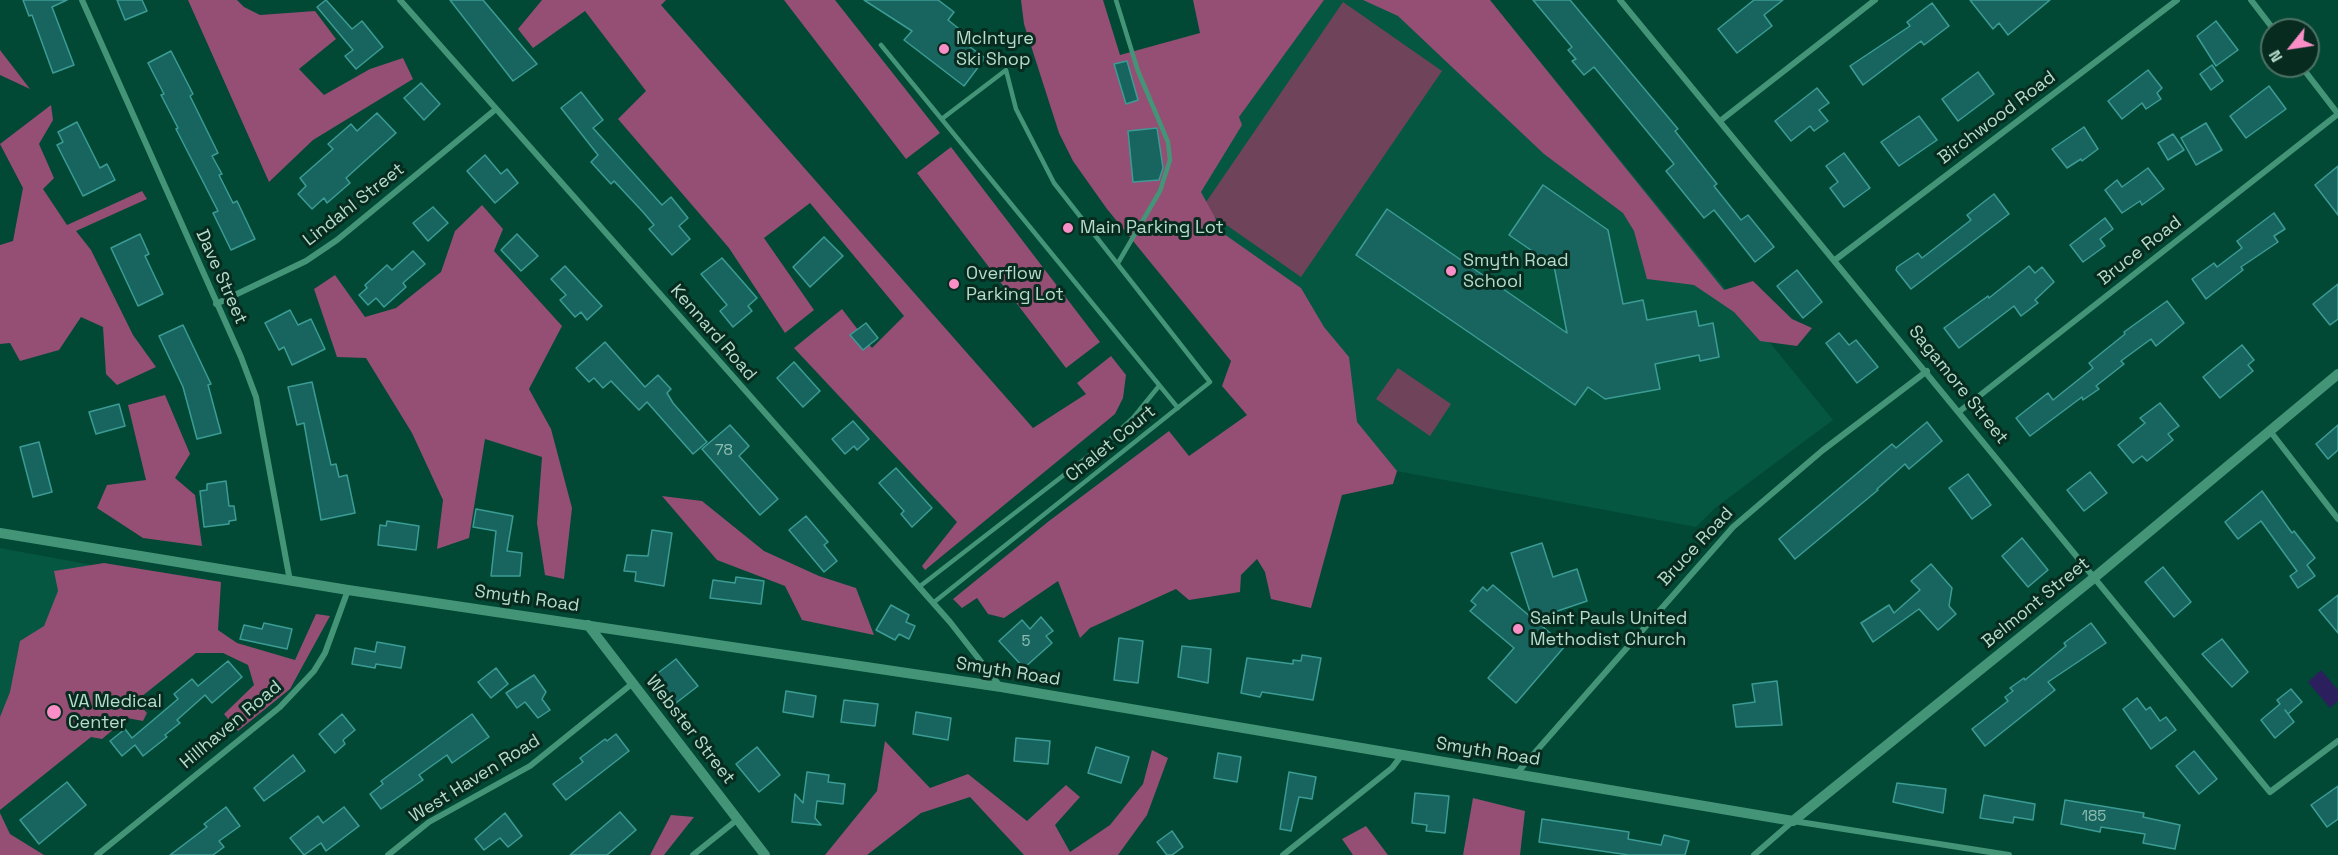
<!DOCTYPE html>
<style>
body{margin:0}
#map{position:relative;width:2338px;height:855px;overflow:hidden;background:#014935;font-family:"Space Grotesk",sans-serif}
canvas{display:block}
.north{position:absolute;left:2260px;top:18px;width:60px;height:60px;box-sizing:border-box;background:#082b1f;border:2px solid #4e7264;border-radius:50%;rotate:240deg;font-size:16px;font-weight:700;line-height:24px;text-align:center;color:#b6dccc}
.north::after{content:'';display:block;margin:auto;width:21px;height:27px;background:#fa8fc8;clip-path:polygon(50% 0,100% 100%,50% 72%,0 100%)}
</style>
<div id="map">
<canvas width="2338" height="855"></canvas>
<div class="north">N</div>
</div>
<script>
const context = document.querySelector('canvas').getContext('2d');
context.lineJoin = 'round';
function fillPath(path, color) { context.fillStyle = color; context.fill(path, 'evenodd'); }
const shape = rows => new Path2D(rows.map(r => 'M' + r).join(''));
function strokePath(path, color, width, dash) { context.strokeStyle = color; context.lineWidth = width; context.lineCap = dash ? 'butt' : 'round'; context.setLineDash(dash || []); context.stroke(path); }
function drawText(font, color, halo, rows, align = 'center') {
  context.font = font + ' "Space Grotesk",sans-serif'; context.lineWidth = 6; context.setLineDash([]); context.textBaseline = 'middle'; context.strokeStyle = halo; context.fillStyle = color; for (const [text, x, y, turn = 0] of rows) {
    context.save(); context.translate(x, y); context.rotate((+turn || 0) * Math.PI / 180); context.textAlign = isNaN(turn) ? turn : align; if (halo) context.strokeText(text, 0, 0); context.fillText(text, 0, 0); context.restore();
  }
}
fillPath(shape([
 [1324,0,1490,0,1833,420,1715,508,1696,527,1327,458,1161,224],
 [0,548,200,585,0,798]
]), '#055741');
fillPath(shape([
 [1343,2,1442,71,1301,277,1202,208],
 [1398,368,1451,404,1430,436,1376,399]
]), '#6f435a');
fillPath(shape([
 [188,0,237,0,244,7,260,15,315,11,336,39,299,69,324,95,370,69,403,58,413,79,313,140,269,182],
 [542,0,666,0,661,5,1033,428,1086,394,1077,383,1111,356,1126,375,1123,398,1115,414,925,570,922,566,957,522,794,348,842,309,872,348,904,316,810,203,764,238,814,310,785,333,729,248,618,119,646,91,585,11,533,48,518,29],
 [784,0,835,0,940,133,906,159],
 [1021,0,1103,0,1120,55,1200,33,1193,0,1324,0,1239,117,1242,125,1201,192,1224,234,1301,288,1324,327,1349,357,1357,422,1397,471,1393,484,1342,495,1311,608,1271,599,1265,572,1257,559,1241,575,1240,592,1189,600,1176,589,1090,628,1080,638,1058,581,1004,618,988,614,977,598,962,608,953,599,1049,521,1169,431,1189,456,1247,415,1222,386,1231,361,1107,209,1073,161,1059,133,1024,24],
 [1363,0,1490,0,1724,290,1753,281,1792,319,1812,328,1797,346,1760,341,1734,312,1694,285,1647,279,1634,231,1623,213,1544,154,1398,16],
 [0,50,30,89,0,75],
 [51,105,53,120,39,144,54,178,43,189,67,225,142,191,147,199,76,231,91,250,133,335,156,367,117,385,106,374,103,327,81,317,59,350,20,361,10,343,0,344,0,245,13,241,23,188,0,144],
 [951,147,1100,342,1066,368,917,173],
 [482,205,503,229,494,251,562,326,529,389,551,429,572,508,564,579,545,575,537,523,542,457,485,439,469,538,437,549,443,500,412,433,366,358,337,357,314,289,335,275,365,317,396,308,441,272,455,231],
 [165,395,190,454,175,478,195,495,202,546,143,538,97,508,107,485,146,480,128,405],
 [662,496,702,501,764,551,819,576,856,588,874,635,802,620,785,586,717,560],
 [104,563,221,582,218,630,237,643,295,660,316,614,330,616,290,689,238,731,224,714,254,685,248,665,223,653,196,653,136,701,147,713,143,721,127,718,102,739,91,737,0,810,0,717,10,692,20,641,44,626,58,591,54,571],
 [885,741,930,788,968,774,1027,821,1066,785,1080,797,1055,825,1070,852,1110,825,1143,784,1152,750,1168,758,1147,815,1118,855,1024,855,970,797,921,813,867,855,825,855,877,791],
 [1473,798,1525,811,1520,855,1463,855],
 [0,813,10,834,44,855,0,855],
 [671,815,694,817,664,855,650,855],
 [1366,826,1388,855,1353,855,1342,839]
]), '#954e74');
fillPath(shape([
 [2321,670,2338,690,2338,701,2330,708,2308,682]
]), '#2c1f5e');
const building = shape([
 [23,0,67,0,52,7,74,65,53,73,32,15,29,16,23,0],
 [117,0,142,0,147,11,125,20,117,0],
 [326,0,352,29,362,21,383,47,356,69,345,56,353,50,317,7,326,0],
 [450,0,483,0,537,64,513,81,450,0],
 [864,0,938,0,954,12,948,20,963,32,958,38,985,58,964,86,904,40,912,31,864,0],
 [1533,0,1570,0,1678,129,1675,131,1717,184,1714,186,1741,220,1748,215,1774,247,1755,262,1714,210,1704,218,1666,171,1674,164,1594,67,1584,75,1572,61,1576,59,1568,50,1572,47,1533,0],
 [1754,0,1783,0,1764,15,1772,26,1737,53,1718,29,1754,0],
 [1970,0,2050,0,2008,35,1999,23,1993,29,1970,0],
 [1932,3,1949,26,1924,45,1921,41,1863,85,1850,66,1910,26,1907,22,1932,3],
 [2216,21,2238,50,2216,66,2197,36,2216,21],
 [171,51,193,94,190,96,218,153,212,156,222,174,219,175,233,203,237,201,255,239,231,250,213,213,218,211,176,129,178,128,161,95,164,94,148,63,171,51],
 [1127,61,1138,100,1126,104,1114,64,1127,61],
 [2212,65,2223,81,2211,90,2200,74,2212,65],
 [2148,70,2162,88,2157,93,2161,99,2146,109,2142,103,2122,119,2108,101,2148,70],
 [1978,72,1994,94,1958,121,1942,99,1978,72],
 [421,83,440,104,424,120,404,98,421,83],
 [2269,86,2286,109,2246,138,2230,116,2269,86],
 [1817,88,1829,103,1819,110,1828,121,1814,131,1810,126,1791,141,1775,121,1817,88],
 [581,92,603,120,593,128,662,205,671,197,688,218,679,226,690,239,672,255,649,229,654,225,643,212,614,181,611,184,591,162,598,155,561,108,581,92],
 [377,113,396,133,346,178,350,183,327,203,324,198,312,209,298,194,306,186,300,178,333,149,328,144,351,124,357,131,377,113],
 [1919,116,1937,140,1899,166,1881,142,1919,116],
 [77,122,100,168,107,164,115,180,83,196,57,145,63,142,58,132,77,122],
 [2206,123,2222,150,2196,165,2181,138,2206,123],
 [2084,127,2098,149,2082,161,2081,159,2067,168,2052,149,2084,127],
 [1157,128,1163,168,1159,180,1133,182,1128,131,1157,128],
 [2173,134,2184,150,2168,160,2158,143,2173,134],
 [1844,153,1870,188,1844,207,1830,188,1838,182,1826,166,1844,153],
 [485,155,501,174,507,169,518,183,495,203,467,171,485,155],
 [2338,166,2338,215,2315,185,2338,166],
 [2148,168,2164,189,2142,205,2140,201,2122,213,2105,190,2117,180,2122,187,2148,168],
 [1543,185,1608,230,1623,304,1643,300,1647,320,1696,311,1699,326,1713,323,1719,357,1700,361,1699,355,1655,364,1660,389,1605,399,1588,387,1575,405,1356,255,1387,209,1567,333,1554,266,1509,235,1543,185],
 [1994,194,2009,214,1911,289,1896,270,1897,267,1918,253,1922,258,1971,220,1967,215,1994,194],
 [433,207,448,223,428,241,413,223,433,207],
 [2274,213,2285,229,2274,236,2278,242,2241,267,2243,270,2206,299,2192,279,2214,263,2217,267,2242,248,2237,241,2274,213],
 [2105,218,2113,229,2100,239,2105,246,2083,262,2070,245,2105,218],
 [140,234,149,254,145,256,163,294,138,306,111,248,140,234],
 [517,234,538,256,521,271,501,250,517,234],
 [824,237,843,256,810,287,793,267,824,237],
 [413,251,425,264,403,283,406,287,384,307,376,298,368,305,359,295,367,288,365,285,387,265,392,270,413,251],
 [722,258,757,298,748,306,752,311,733,327,720,311,727,305,701,274,722,258],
 [565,266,602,306,587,320,581,312,575,317,560,300,566,295,551,279,565,266],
 [2029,266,2035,273,2042,267,2054,282,2035,300,2038,303,2021,316,2014,306,1959,348,1944,328,1988,296,1989,298,2029,266],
 [1797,270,1822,302,1803,318,1777,286,1797,270],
 [2338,284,2338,319,2330,325,2313,304,2338,284],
 [2167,301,2184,323,2156,346,2151,339,2121,361,2124,364,2096,386,2099,389,2083,400,2082,397,2030,436,2016,418,2048,393,2053,400,2093,368,2089,363,2125,334,2124,332,2167,301],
 [290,310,298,325,311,319,325,349,292,365,284,347,279,350,265,323,290,310],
 [866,323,878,338,863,350,850,335,866,323],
 [183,325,211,384,208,385,221,433,197,439,183,387,159,336,183,325],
 [1839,333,1849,345,1856,340,1878,367,1857,383,1826,343,1839,333],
 [605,342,645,387,658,375,671,389,667,393,673,403,707,442,693,454,647,402,639,410,611,381,603,388,594,378,589,382,576,368,605,342],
 [2242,345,2254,360,2248,365,2253,371,2220,398,2203,377,2242,345],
 [794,362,820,391,803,407,777,378,794,362],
 [312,382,331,465,336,464,339,477,347,475,355,513,321,520,304,423,297,425,288,387,312,382],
 [2160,403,2179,426,2168,434,2173,440,2147,461,2142,456,2133,463,2118,445,2145,423,2140,418,2160,403],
 [119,404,125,426,96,434,89,412,119,404],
 [853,421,869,439,857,450,854,446,845,454,832,439,853,421],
 [1927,422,1942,441,1909,469,1905,464,1877,489,1878,490,1795,559,1779,539,1892,444,1896,448,1927,422],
 [730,425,749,446,739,456,778,499,760,515,702,449,730,425],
 [2338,425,2338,450,2328,459,2316,444,2338,425],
 [39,442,52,492,33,497,20,447,39,442],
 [896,468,932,508,912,527,901,514,904,511,879,483,896,468],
 [2090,472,2107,493,2084,511,2067,490,2090,472],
 [1968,474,1991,505,1972,519,1949,488,1968,474],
 [226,481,229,506,234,506,236,520,229,521,229,524,204,527,200,491,207,490,207,484,226,481],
 [2262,491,2292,533,2294,531,2315,558,2307,565,2315,576,2298,588,2290,576,2297,571,2261,521,2238,539,2225,522,2262,491],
 [476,509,513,516,507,551,522,553,520,576,491,576,496,531,473,527,476,509],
 [806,516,828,542,824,545,837,561,824,572,789,530,806,516],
 [387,521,419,526,416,550,378,545,380,525,386,526,387,521],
 [652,530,672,533,664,586,635,581,636,572,624,571,627,555,648,556,652,530],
 [2022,538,2048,570,2028,587,2002,556,2022,538],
 [1542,543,1553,577,1577,569,1587,601,1534,619,1565,646,1516,703,1488,678,1514,648,1470,611,1476,605,1471,601,1483,587,1487,591,1493,585,1532,618,1511,553,1542,543],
 [1931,564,1952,588,1949,606,1956,614,1938,630,1919,609,1873,642,1861,623,1889,605,1894,613,1920,590,1911,581,1931,564],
 [2163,567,2191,602,2174,617,2145,582,2163,567],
 [736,577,764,581,761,604,710,598,713,580,735,583,736,577],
 [2338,595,2338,633,2319,610,2338,595],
 [891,605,909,615,906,622,915,626,909,639,899,634,895,640,876,630,891,605],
 [1041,617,1053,631,1046,636,1052,643,1024,668,999,641,1022,620,1030,629,1041,617],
 [264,623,292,629,287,649,240,639,244,625,262,629,264,623],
 [2091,623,2106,643,2048,682,2055,690,1985,746,1972,729,2008,701,2005,697,2013,691,2010,688,2024,678,2025,680,2066,646,2064,643,2091,623],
 [1119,638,1143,641,1138,683,1114,680,1119,638],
 [2222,639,2248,672,2232,687,2202,654,2222,639],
 [377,642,405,647,401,668,376,664,375,668,352,664,355,648,375,652,377,642],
 [1182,646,1211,649,1208,683,1178,677,1182,646],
 [1302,655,1321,658,1313,700,1262,692,1260,697,1241,693,1247,658,1293,664,1293,660,1301,661,1302,655],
 [676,659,698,686,676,703,654,676,676,659],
 [228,661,242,677,212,703,205,695,177,720,180,723,165,735,167,737,143,756,135,745,122,756,110,741,125,729,132,738,178,699,174,694,192,679,198,686,228,661],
 [496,668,508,684,491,698,478,682,496,668],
 [534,675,546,692,542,699,550,710,538,718,525,702,517,708,506,693,534,675],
 [1777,681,1782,725,1736,727,1733,705,1755,702,1752,684,1777,681],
 [2291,689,2302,702,2288,714,2285,710,2294,722,2275,738,2261,720,2280,704,2277,700,2291,689],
 [786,691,816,696,813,717,783,712,786,691],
 [2137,698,2146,710,2150,707,2160,721,2166,717,2176,730,2151,749,2123,709,2137,698],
 [844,700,878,704,875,726,841,722,844,700],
 [916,712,951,718,948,740,913,734,916,712],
 [342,714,355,730,343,740,345,744,335,753,319,734,342,714],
 [472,714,489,737,452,763,447,755,419,775,423,780,381,809,370,794,383,784,381,781,472,714],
 [616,734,629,751,566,800,553,784,583,762,580,758,605,739,607,741,616,734],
 [1016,738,1050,741,1048,764,1014,761,1016,738],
 [757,747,780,775,759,792,736,764,757,747],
 [1096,747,1129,757,1121,783,1088,773,1096,747],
 [2194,751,2217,779,2199,794,2176,766,2194,751],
 [1218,753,1241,757,1237,782,1214,778,1218,753],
 [293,755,305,771,264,801,254,788,293,755],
 [807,772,829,775,828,782,845,784,843,804,817,801,815,818,821,825,792,822,795,794,803,803,807,772],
 [1289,772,1316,777,1312,799,1299,797,1291,831,1280,829,1289,772],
 [67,782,86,805,39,844,20,820,67,782],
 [1897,783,1946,789,1943,813,1893,802,1897,783],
 [2338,786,2338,819,2327,827,2311,805,2338,786],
 [1415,793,1449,796,1445,833,1426,831,1427,825,1412,823,1415,793],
 [1984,795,2035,804,2033,820,2014,817,2013,823,1980,818,1984,795],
 [2065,800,2144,813,2143,817,2180,825,2175,849,2143,843,2145,834,2101,827,2100,832,2061,824,2065,800],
 [226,807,240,826,219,841,224,847,213,855,170,855,207,827,204,824,226,807],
 [344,807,359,826,326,851,321,843,304,855,290,838,318,816,323,823,344,807],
 [620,812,636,830,607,855,570,855,620,812],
 [505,813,522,836,508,847,500,838,484,850,475,839,505,813],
 [1542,819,1629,832,1628,839,1661,845,1664,835,1689,841,1685,855,1629,855,1539,842,1542,819],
 [1172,831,1183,847,1172,855,1167,855,1157,842,1172,831]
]);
fillPath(building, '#18655f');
strokePath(building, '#3c9c95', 1.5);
strokePath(shape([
 [1116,0,1138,71,1168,142,1170,160,1160,191,1118,263],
 [881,45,1178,408],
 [919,587,1108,441,1133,418,1159,386],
 [933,603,1210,382,1054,183,1016,109,1006,70,943,118]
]), '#449478', 4.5);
strokePath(shape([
 [82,0,241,357,256,397,290,581],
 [400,0,950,622,1000,686],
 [1620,0,2270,792,2338,741],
 [2251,0,2274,30],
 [2301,66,2338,114],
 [1720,121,1875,0],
 [1835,260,2177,0],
 [216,304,306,261,337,240,496,109],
 [1960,411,2338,114],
 [2270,431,2338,519],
 [1517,773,1733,527,1823,450,1927,371],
 [97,855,280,707,314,671,325,653,348,590],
 [388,855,429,822,530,766,633,683],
 [693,855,738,819],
 [1283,855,1392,768,1402,755],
 [1754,855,1793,821,2009,855]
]), '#449478', 6);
strokePath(shape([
 [0,533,348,590,1001,687,1793,821,2095,577,2338,374],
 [588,625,765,855]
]), '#449478', 10);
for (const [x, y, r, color] of [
 [944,49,6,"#fa8fc8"],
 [1068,228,6,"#fa8fc8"],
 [1451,271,6,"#fa8fc8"],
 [954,284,6,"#fa8fc8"],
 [1518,629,6,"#fa8fc8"],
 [54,712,8,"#fa8fc8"]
]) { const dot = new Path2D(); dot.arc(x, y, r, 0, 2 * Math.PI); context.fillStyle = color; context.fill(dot); strokePath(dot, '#082b1f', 2); }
drawText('15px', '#8ebeb1', null, [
 ["78",724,451],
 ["5",1026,642],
 ["185",2094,817]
]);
drawText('18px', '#b6dccc', '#082b1f', [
 ["McIntyre",956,39],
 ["Ski Shop",956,60],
 ["Main Parking Lot",1080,228],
 ["Smyth Road",1463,261],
 ["School",1463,282],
 ["Overflow",966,274],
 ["Parking Lot",966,295],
 ["Saint Pauls United",1530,619],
 ["Methodist Church",1530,640],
 ["VA Medical",68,702],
 ["Center",68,723]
], 'left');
drawText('18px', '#b6dccc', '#082b1f', [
 ["Birchwood Road",1997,118,-37],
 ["Lindahl Street",354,205,-38],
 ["Bruce Road",2140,251,-38],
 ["Dave Street",221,277,66],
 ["Kennard Road",713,333,49],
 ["Sagamore Street",1958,385,51],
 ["Chalet Court",1111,444,-39],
 ["Bruce Road",1696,547,-47],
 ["Smyth Road",527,599,8],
 ["Belmont Street",2036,603,-39],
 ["Smyth Road",1008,672,9],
 ["Hillhaven Road",231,725,-40],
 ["Webster Street",690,730,52],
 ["Smyth Road",1488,752,9],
 ["West Haven Road",475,779,-32]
]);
</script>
